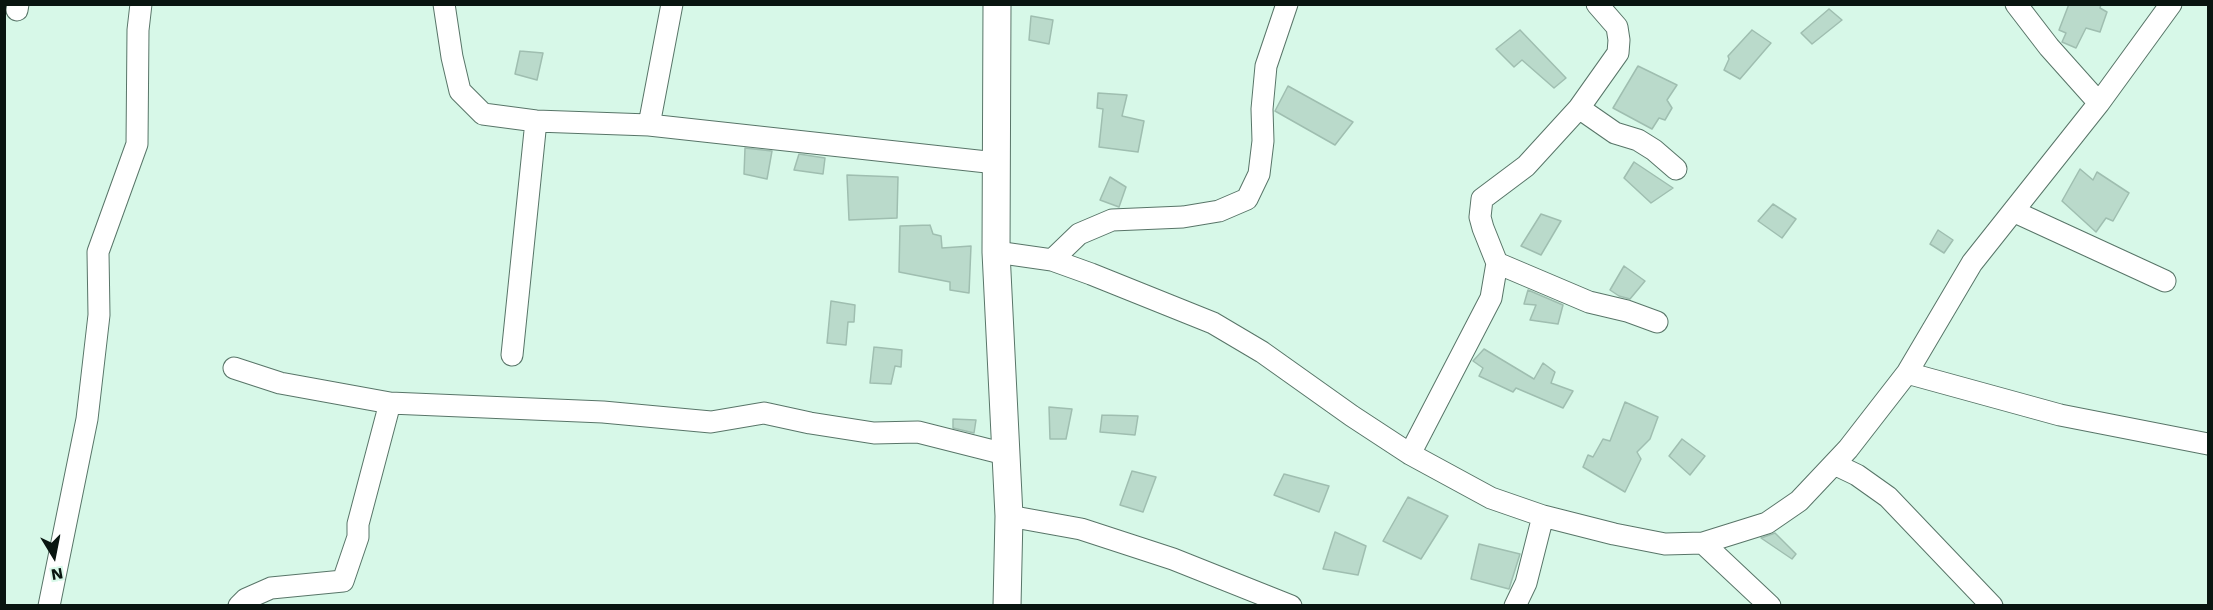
<!DOCTYPE html>
<style>
body{margin:0}
#map{position:relative;width:2213px;height:610px;overflow:hidden;background:#d7f8e8;font-family:"Work Sans",sans-serif}
canvas{display:block}
.frame{position:absolute;inset:0;border:6px solid #091510;pointer-events:none}
.north{position:absolute;left:24px;top:526px;width:60px;height:60px;-webkit-text-stroke:4px #d7f8e8;paint-order:stroke;rotate:170deg;font-size:16px;font-weight:700;line-height:24px;text-align:center;color:#091510}
.north::after{content:'';display:block;margin:auto;width:21px;height:27px;background:#091510;clip-path:polygon(50% 0,100% 100%,50% 72%,0 100%)}
</style>
<div id="map">
<canvas width="2213" height="610"></canvas>
<div class="frame"></div>
<div class="north">N</div>
</div>
<script>
const context = document.querySelector('canvas').getContext('2d');
context.lineJoin = 'round';
function fillPath(path, color) { context.fillStyle = color; context.fill(path, 'evenodd'); }
const shape = rows => new Path2D(rows.map(r => 'M' + r).join(''));
function strokePath(path, color, width, dash) { context.strokeStyle = color; context.lineWidth = width; context.lineCap = dash ? 'butt' : 'round'; context.setLineDash(dash || []); context.stroke(path); }
const building = shape([
 [2069,4,2101,4,2100,8,2107,12,2100,32,2086,28,2076,48,2062,42,2066,33,2059,30,2069,4],
 [1829,9,1842,20,1812,44,1801,33,1829,9],
 [1031,16,1053,20,1049,44,1029,40,1031,16],
 [1520,30,1566,78,1554,88,1522,60,1514,67,1496,49,1520,30],
 [1752,30,1771,43,1740,79,1724,70,1729,59,1728,56,1752,30],
 [520,51,543,53,537,80,515,74,520,51],
 [1638,66,1677,85,1667,100,1672,108,1665,120,1659,118,1652,129,1613,108,1638,66],
 [1288,86,1353,122,1335,145,1275,111,1288,86],
 [1098,93,1127,95,1122,116,1144,121,1138,152,1099,147,1103,109,1097,108,1098,93],
 [745,148,772,151,767,179,744,174,745,148],
 [799,154,825,158,823,174,794,170,799,154],
 [1634,162,1673,188,1651,203,1624,178,1634,162],
 [2080,169,2093,180,2097,172,2129,193,2113,221,2106,218,2096,232,2062,201,2080,169],
 [847,175,898,177,897,218,849,220,847,175],
 [1110,177,1126,187,1119,207,1100,200,1110,177],
 [1773,204,1796,219,1782,238,1758,221,1773,204],
 [1541,214,1561,221,1541,255,1521,246,1541,214],
 [930,225,933,234,941,236,942,248,971,246,969,293,950,290,950,282,899,272,900,226,930,225],
 [1938,230,1953,240,1944,253,1930,244,1938,230],
 [1624,266,1645,281,1630,299,1619,296,1610,290,1624,266],
 [1528,290,1563,305,1558,324,1530,320,1536,305,1524,304,1528,290],
 [831,301,855,305,854,322,848,322,846,345,827,343,831,301],
 [874,347,902,350,901,367,895,366,891,384,870,383,874,347],
 [1484,349,1534,379,1543,363,1555,372,1551,383,1573,391,1563,408,1516,388,1513,392,1479,376,1483,368,1473,361,1484,349],
 [1625,402,1658,417,1650,439,1637,452,1641,459,1625,492,1583,467,1588,455,1593,457,1603,439,1610,441,1625,402],
 [1049,407,1072,409,1066,439,1050,439,1049,407],
 [1102,415,1138,416,1135,435,1100,432,1102,415],
 [953,419,976,420,974,433,953,428,953,419],
 [1682,439,1705,456,1690,475,1669,456,1682,439],
 [1132,471,1156,477,1143,512,1120,505,1132,471],
 [1284,474,1329,486,1319,512,1274,495,1284,474],
 [1408,497,1448,516,1421,559,1383,541,1408,497],
 [1335,532,1366,546,1358,575,1323,569,1335,532],
 [1775,533,1796,554,1792,559,1761,538,1775,533],
 [1479,544,1520,554,1509,589,1471,579,1479,544]
]);
fillPath(building, '#badacb');
strokePath(building, '#9fbeb0', 1.5);
const minor = shape([
 [444,4,452,57,460,91,483,114,536,121,649,125,996,163],
 [2016,4,2049,47,2099,103],
 [17,10,18,4],
 [1579,108,1615,133,1638,140,1654,150,1676,169],
 [649,125,672,4],
 [2015,212,2165,281],
 [996,252,1052,260,1091,274,1213,323,1262,352,1352,416,1410,454,1491,498,1543,516,1614,534,1665,544,1703,543,1767,523,1799,501,1848,449,1907,373,1972,263,2099,103,2171,4],
 [1052,260,1079,234,1112,220,1183,217,1219,211,1247,199,1259,174,1263,141,1262,109,1266,66,1287,4],
 [1497,263,1589,302,1627,311,1657,322],
 [512,355,536,121],
 [234,368,280,383,390,403,603,412,711,422,764,413,810,423,874,433,918,432,1005,454],
 [1907,373,2060,415,2208,444],
 [1410,454,1491,298,1497,263,1483,228,1480,217,1482,199,1526,166,1579,108,1618,53,1619,40,1617,27,1597,4],
 [1834,464,1857,475,1888,497,1992,606],
 [1009,516,1081,529,1173,559,1291,606],
 [1703,543,1770,606],
 [49,606,87,419,99,315,98,252,137,144,138,30,141,4],
 [239,606,246,599,271,588,343,581,358,537,358,524,390,403],
 [1515,606,1526,583,1543,516]
]);
const major = shape([
 [997,4,996,252,1009,516,1007,606]
]);
strokePath(minor, '#587568', 23);
strokePath(major, '#587568', 29);
strokePath(minor, '#fff', 21);
strokePath(major, '#fff', 27);
</script>
